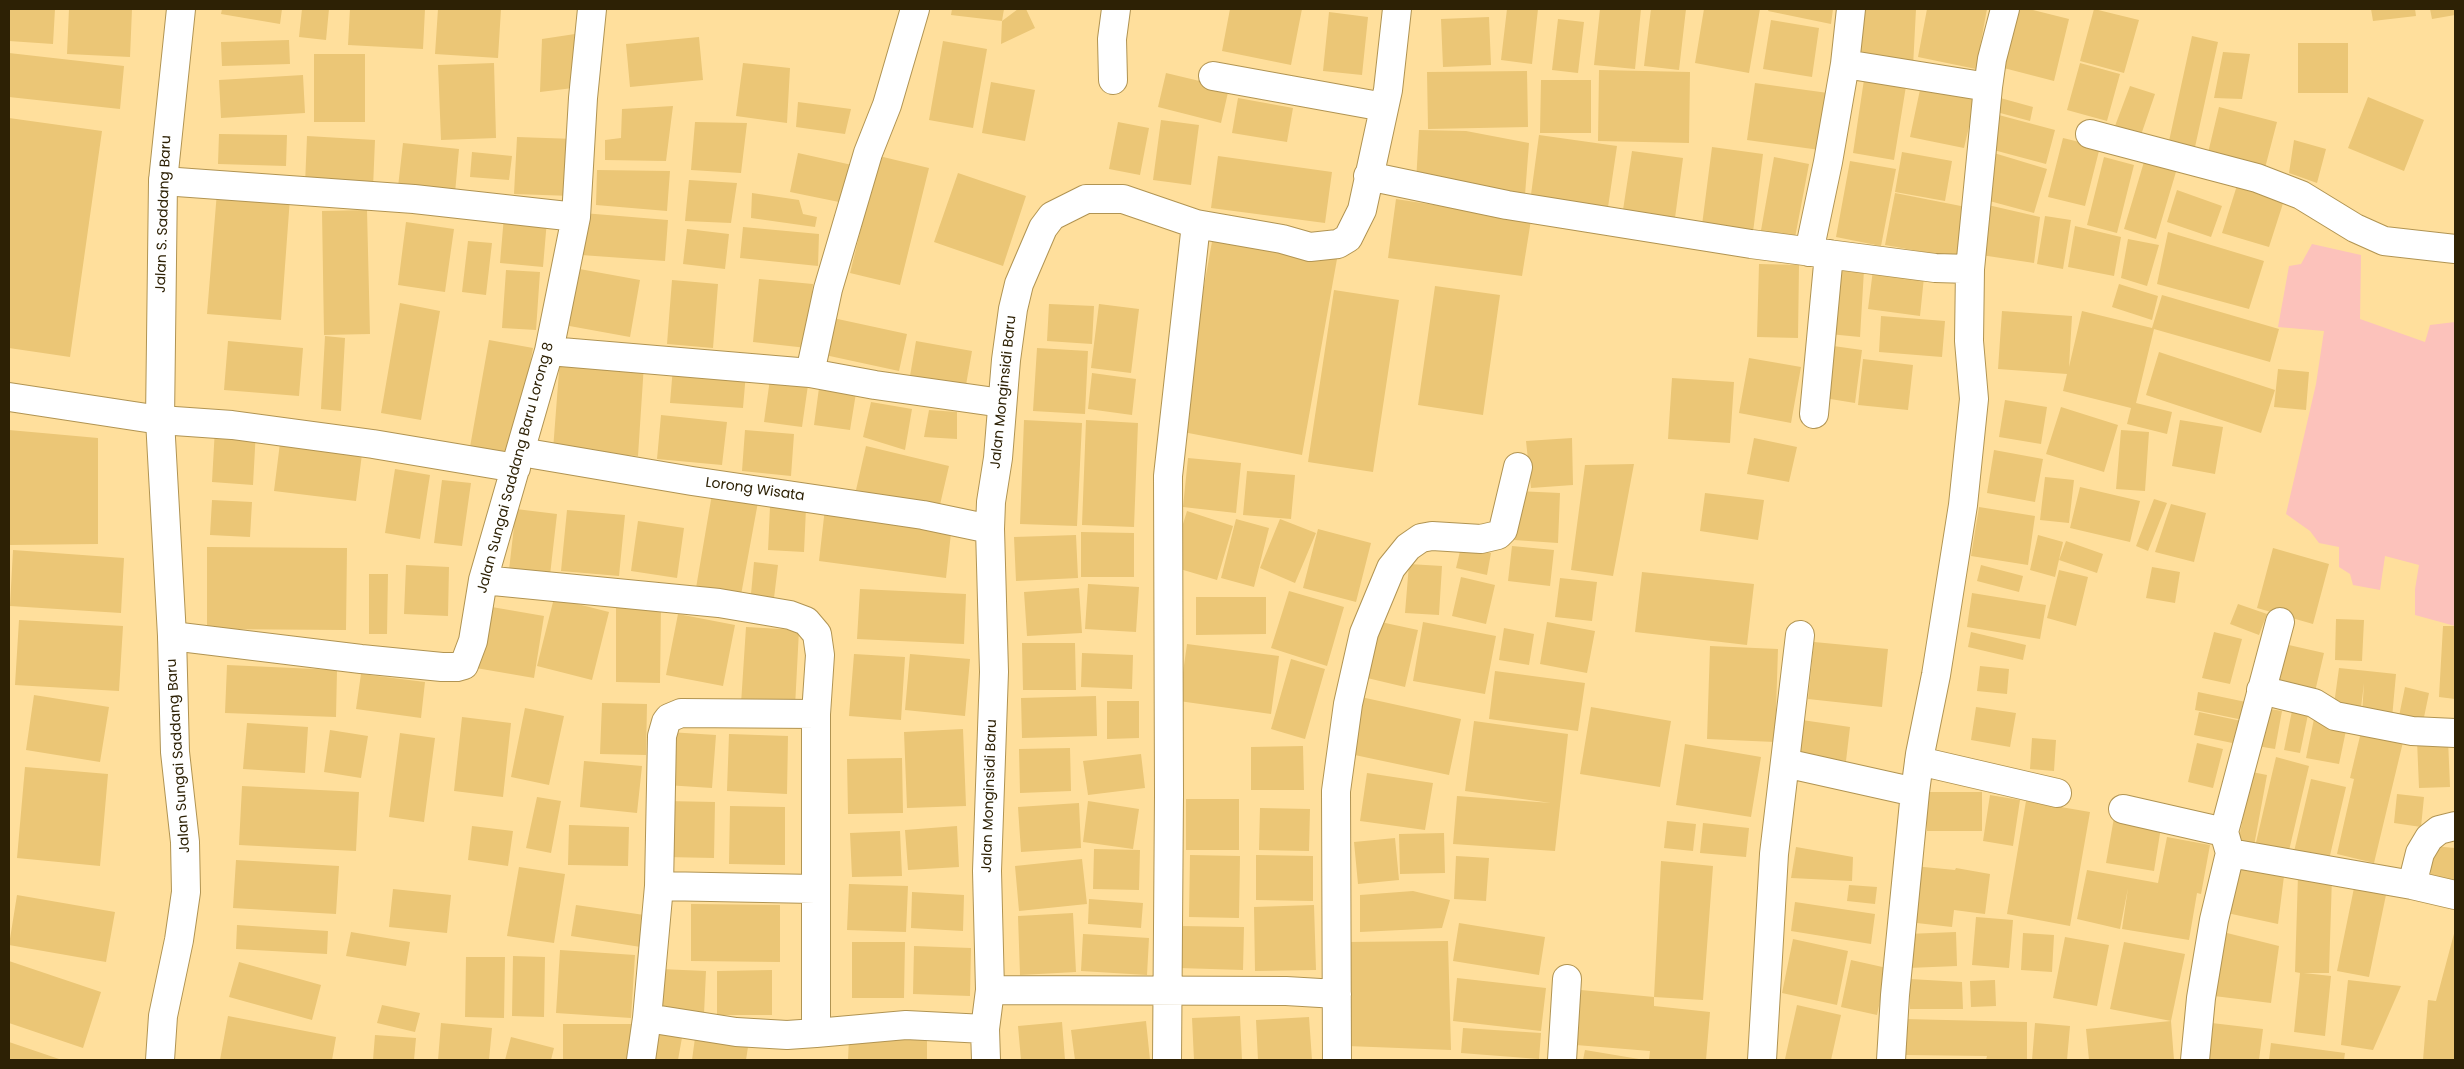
<!DOCTYPE html>
<style>
body{margin:0}
#map{position:relative;width:2464px;height:1069px;overflow:hidden;background:#ffdf9c;font-family:Poppins,sans-serif}
canvas{display:block}
.frame{position:absolute;inset:0;border:10px solid #2d2105;pointer-events:none}
</style>
<div id="map">
<canvas width="2464" height="1069"></canvas>
<div class="frame"></div>
</div>
<script>
const context = document.querySelector('canvas').getContext('2d');
context.lineJoin = 'round';
function fillPath(path, color) { context.fillStyle = color; context.fill(path, 'evenodd'); }
const shape = rows => new Path2D(rows.map(r => 'M' + r).join(''));
function strokePath(path, color, width, dash) { context.strokeStyle = color; context.lineWidth = width; context.lineCap = dash ? 'butt' : 'round'; context.setLineDash(dash || []); context.stroke(path); }
function drawText(font, color, halo, rows, align = 'center') {
  context.font = font + ' Poppins,sans-serif'; context.lineWidth = 5; context.setLineDash([]); context.textBaseline = 'middle'; context.strokeStyle = halo; context.fillStyle = color; for (const [text, x, y, turn = 0] of rows) {
    context.save(); context.translate(x, y); context.rotate((+turn || 0) * Math.PI / 180); context.textAlign = isNaN(turn) ? turn : align; if (halo) context.strokeText(text, 0, 0); context.fillText(text, 0, 0); context.restore();
  }
}
fillPath(shape([
 [2312,244,2361,255,2360,319,2425,342,2430,325,2455,322,2455,626,2415,615,2415,589,2419,565,2385,556,2380,590,2353,585,2350,574,2339,567,2339,547,2319,543,2310,531,2286,514,2316,384,2324,331,2278,327,2289,266,2301,264]
]), '#fcc2bb');
fillPath(shape([
 [9,9,55,9,53,44,9,41],
 [69,9,132,9,130,57,67,54],
 [222,9,282,9,280,24,221,14],
 [302,9,329,9,326,40,299,37],
 [350,9,425,9,423,49,348,45],
 [438,9,501,9,498,58,435,54],
 [952,9,1004,9,1002,21,951,15],
 [1018,9,1026,9,1035,28,1001,44,1002,21],
 [1230,9,1302,9,1291,65,1222,51],
 [1507,9,1538,9,1532,64,1501,60],
 [1600,9,1641,9,1635,69,1594,65],
 [1651,9,1686,9,1679,70,1644,66],
 [1704,9,1760,9,1749,73,1695,63],
 [1769,9,1833,9,1831,24,1768,11],
 [1859,9,1916,9,1913,67,1853,55],
 [1927,9,1987,9,1976,69,1918,57],
 [2011,9,2029,9,2069,19,2054,81,1996,66],
 [2094,9,2139,20,2124,73,2080,61],
 [2371,9,2415,9,2416,16,2373,21],
 [2430,9,2455,9,2455,15,2432,19],
 [1329,12,1368,17,1362,75,1323,71],
 [1489,17,1491,65,1443,67,1441,19],
 [1558,19,1584,22,1578,73,1552,70],
 [1771,20,1819,28,1812,77,1763,69],
 [575,34,573,88,540,92,542,39],
 [2192,36,2218,42,2195,147,2169,141],
 [699,37,703,80,630,87,626,44],
 [289,40,290,64,222,66,221,42],
 [943,41,987,49,973,128,929,120],
 [2298,43,2348,43,2348,93,2298,93],
 [2223,52,2250,54,2242,99,2214,98],
 [9,53,124,66,120,109,9,97],
 [314,54,365,54,365,122,314,122],
 [494,63,496,138,441,140,438,65],
 [743,63,790,68,787,123,736,116],
 [2080,63,2120,74,2107,121,2067,110],
 [1599,70,1690,72,1689,143,1598,141],
 [1527,71,1528,127,1428,129,1427,72],
 [1166,73,1229,88,1221,123,1158,107],
 [1865,73,1907,80,1894,160,1853,153],
 [303,75,305,113,221,118,219,80],
 [1541,80,1591,80,1591,133,1540,133],
 [991,82,1035,90,1025,141,982,133],
 [1755,83,1828,93,1820,150,1747,140],
 [1921,85,1976,97,1964,148,1910,137],
 [2130,86,2155,94,2141,135,2115,126],
 [1993,96,2033,107,2030,121,1989,110],
 [2368,97,2424,120,2404,171,2348,148],
 [1238,98,1293,108,1287,142,1232,133],
 [798,102,851,109,845,134,796,127],
 [673,106,666,161,605,160,605,140,621,138,622,109],
 [2219,107,2277,122,2265,168,2208,153],
 [1995,114,2055,130,2046,164,1986,148],
 [9,118,102,131,70,357,9,348],
 [1161,120,1199,125,1191,185,1153,180],
 [695,122,747,123,741,173,691,170],
 [1118,122,1149,128,1140,175,1109,169],
 [1419,130,1466,131,1529,143,1525,195,1416,182],
 [219,134,287,135,286,166,218,164],
 [1539,135,1617,146,1607,214,1530,202],
 [307,136,375,140,373,188,305,185],
 [517,137,575,139,572,196,514,194],
 [2063,138,2100,147,2085,206,2048,197],
 [2294,140,2326,149,2317,183,2289,173],
 [403,143,459,149,455,193,398,187],
 [1712,147,1763,154,1753,232,1702,225],
 [1632,151,1683,158,1675,218,1623,210],
 [472,152,512,156,509,180,470,177],
 [1902,152,1952,161,1945,201,1895,192],
 [798,153,852,165,844,203,790,192],
 [1994,153,2047,169,2034,213,1982,199],
 [2146,155,2178,165,2156,239,2124,229],
 [879,156,929,168,900,285,850,273],
 [1218,156,1332,172,1325,223,1211,208],
 [1774,157,1809,164,1794,243,1760,236],
 [2104,157,2134,165,2117,233,2087,225],
 [1850,161,1896,169,1881,246,1836,237],
 [597,170,670,171,667,211,596,205],
 [958,173,1026,196,1003,266,934,242],
 [2239,179,2286,194,2269,247,2222,233],
 [689,180,737,183,731,223,685,221],
 [2177,190,2222,206,2211,237,2167,222],
 [217,192,290,198,281,320,207,314],
 [752,193,799,200,803,214,817,217,815,227,751,218],
 [1895,193,1971,208,1962,259,1885,245],
 [1396,199,1531,220,1522,276,1388,258],
 [1988,205,2040,217,2034,263,1981,255],
 [367,210,370,334,324,335,322,211],
 [583,213,668,220,665,261,581,255],
 [504,216,547,220,543,267,500,263],
 [2045,216,2071,220,2063,269,2037,264],
 [406,222,454,229,445,292,398,285],
 [2075,226,2121,237,2114,276,2068,267],
 [743,227,819,234,818,266,740,258],
 [687,229,729,234,725,269,683,264],
 [2168,232,2264,261,2249,309,2157,284],
 [1213,236,1337,259,1302,455,1178,431],
 [2128,239,2159,245,2147,286,2121,278],
 [468,241,492,243,486,295,462,292],
 [1759,264,1799,265,1798,338,1757,337],
 [574,268,640,280,630,337,564,325],
 [1833,268,1864,270,1860,337,1829,334],
 [506,270,540,272,536,330,502,328],
 [1873,270,1924,277,1920,316,1868,309],
 [759,279,813,284,807,348,753,342],
 [672,280,718,284,713,348,667,344],
 [2119,284,2158,296,2152,320,2112,307],
 [1435,286,1500,295,1483,415,1418,405],
 [1334,290,1399,300,1373,472,1308,462],
 [2162,295,2279,329,2270,362,2154,329,2136,403,2172,412,2167,434,2127,424,2131,408,2063,391,2067,374,1998,369,2002,311,2072,316,2069,367,2082,311,2152,328],
 [400,303,440,311,421,420,381,413],
 [1049,304,1094,306,1092,344,1047,341],
 [1099,304,1139,309,1131,373,1091,368],
 [1881,316,1945,321,1942,357,1879,352],
 [833,318,907,334,899,371,825,355],
 [325,336,345,338,341,411,321,409],
 [489,340,533,348,514,455,470,447],
 [228,341,303,348,299,396,224,390],
 [916,341,972,351,966,385,910,376],
 [1826,345,1862,350,1855,403,1818,397],
 [1037,348,1088,351,1085,414,1033,411],
 [2159,352,2275,390,2261,433,2146,395],
 [560,358,644,364,638,456,553,450],
 [1749,358,1801,367,1791,423,1739,413],
 [1863,359,1913,365,1908,410,1858,405],
 [673,367,746,373,743,408,670,403],
 [2278,369,2309,372,2306,410,2274,407],
 [1092,373,1136,379,1132,415,1088,409],
 [1672,378,1734,382,1730,443,1668,439],
 [770,379,808,385,802,427,764,422],
 [819,388,856,393,850,430,814,425],
 [2005,400,2047,407,2041,444,1999,437],
 [871,402,912,409,905,450,863,437],
 [2061,407,2118,425,2104,472,2046,454],
 [929,410,957,412,957,439,924,437],
 [661,415,727,422,722,465,657,459],
 [1024,420,1082,423,1077,526,1020,524],
 [1086,420,1138,423,1134,527,1082,525],
 [2180,420,2223,427,2215,474,2172,466],
 [215,428,256,430,253,485,212,482],
 [9,430,98,438,98,544,9,545],
 [745,430,794,434,791,476,742,471],
 [2121,430,2149,432,2145,491,2116,489],
 [1572,438,1573,485,1531,488,1526,441],
 [1754,438,1797,447,1789,482,1747,474],
 [280,443,362,454,356,501,274,491],
 [866,446,949,466,939,509,856,490],
 [1994,450,2043,459,2035,502,1987,493],
 [1188,458,1241,463,1236,513,1183,507],
 [1634,464,1613,576,1571,570,1585,465],
 [395,469,430,475,420,539,385,533],
 [1247,471,1295,475,1291,519,1243,515],
 [2045,477,2074,480,2069,523,2040,520],
 [442,480,471,483,462,546,434,543],
 [2080,487,2140,501,2130,542,2070,528],
 [1516,491,1560,493,1558,543,1514,540],
 [1705,493,1764,500,1758,540,1700,531],
 [712,494,758,502,741,595,696,588],
 [2154,499,2167,503,2148,551,2136,546],
 [212,500,252,502,250,537,210,535],
 [2171,504,2206,513,2194,562,2155,552],
 [770,507,806,508,804,552,768,550],
 [1979,507,2035,516,2028,565,1971,556],
 [825,508,952,524,946,578,819,561],
 [516,509,557,514,550,575,509,570],
 [567,510,625,515,619,576,561,571],
 [1187,511,1233,526,1217,580,1170,566],
 [1236,519,1269,528,1254,587,1221,578],
 [1280,519,1316,533,1295,583,1260,568],
 [638,521,684,528,677,578,631,571],
 [1318,529,1371,543,1356,602,1303,588],
 [1081,532,1134,533,1134,577,1081,577],
 [1076,535,1078,578,1016,581,1014,537],
 [2038,535,2063,542,2055,577,2030,570],
 [2066,541,2103,554,2097,573,2059,560],
 [1512,546,1554,550,1550,586,1508,581],
 [207,547,347,548,346,630,207,629],
 [1461,547,1491,553,1487,575,1456,568],
 [2273,548,2329,564,2313,624,2257,608],
 [13,550,124,558,121,613,10,606],
 [754,562,778,565,774,598,751,594],
 [1409,564,1442,566,1439,615,1405,613],
 [406,565,449,567,448,616,404,614],
 [1981,565,2023,576,2019,592,1977,581],
 [2152,567,2180,572,2175,603,2146,598],
 [2059,570,2088,577,2076,626,2047,618],
 [1642,572,1754,584,1747,645,1635,632],
 [369,574,388,574,387,634,369,634],
 [1461,577,1495,585,1486,624,1452,616],
 [1560,578,1597,582,1592,621,1555,617],
 [1088,584,1139,587,1136,632,1085,629],
 [1079,588,1082,633,1027,636,1024,592],
 [860,589,966,594,964,644,857,639],
 [1289,591,1344,607,1327,666,1271,648],
 [1972,593,2046,605,2040,639,1967,627],
 [1196,597,1266,597,1266,634,1196,635],
 [554,598,609,612,592,680,537,666],
 [2238,604,2267,614,2259,635,2230,624],
 [616,605,661,606,660,683,616,682],
 [486,606,544,616,534,678,476,668],
 [678,614,735,625,723,686,666,675],
 [2336,619,2364,620,2362,661,2335,660],
 [19,620,123,626,119,691,15,685],
 [1376,621,1418,630,1405,687,1363,677],
 [1423,622,1496,636,1485,694,1413,681],
 [1547,622,1595,631,1587,673,1540,664],
 [2443,626,2455,626,2455,699,2439,697],
 [746,627,799,630,795,707,741,704],
 [1504,628,1534,634,1529,665,1499,660],
 [1971,632,2026,645,2023,660,1968,647],
 [2214,632,2242,639,2230,684,2202,678],
 [1814,642,1888,649,1882,707,1808,699],
 [1022,643,1075,643,1076,690,1023,690],
 [2280,643,2324,653,2314,696,2271,687],
 [1187,644,1279,656,1271,714,1179,701],
 [1710,646,1778,649,1775,742,1707,739],
 [1082,653,1133,655,1132,689,1081,687],
 [854,654,905,657,901,720,849,716],
 [910,654,970,659,965,716,905,710],
 [1291,659,1325,669,1305,739,1271,729],
 [227,665,337,670,336,717,225,713],
 [1980,666,2009,669,2007,694,1977,691],
 [2339,668,2396,674,2392,718,2362,715,2364,683,2360,716,2333,712],
 [1495,671,1585,683,1578,731,1489,719],
 [361,674,425,682,421,718,356,709],
 [2405,687,2429,693,2422,727,2398,721],
 [2198,692,2246,702,2243,720,2195,710],
 [34,695,109,707,100,762,26,750],
 [1096,696,1097,736,1022,738,1021,698],
 [1361,697,1461,719,1449,775,1350,754],
 [1107,701,1139,701,1139,738,1107,739],
 [2294,701,2310,705,2300,753,2284,750],
 [602,703,647,704,646,755,600,754],
 [1591,707,1671,721,1660,787,1580,774],
 [1976,707,2016,713,2010,747,1971,740],
 [525,708,564,716,549,785,511,777],
 [2264,708,2282,711,2275,749,2257,746],
 [2199,712,2246,722,2242,745,2194,735],
 [2315,714,2348,721,2339,764,2306,758],
 [462,717,511,723,503,797,454,791],
 [1802,720,1850,727,1846,761,1797,754],
 [1474,721,1568,734,1555,851,1453,844,1457,796,1551,803,1465,791],
 [247,723,308,727,305,773,243,769],
 [963,729,966,806,907,808,904,732],
 [330,730,368,736,361,778,324,772],
 [669,732,716,735,712,788,666,785],
 [2361,732,2403,742,2374,863,2337,854,2354,779,2350,778],
 [400,733,435,738,424,822,389,817],
 [729,734,788,736,787,794,727,791],
 [2032,738,2056,740,2054,771,2030,769],
 [2448,739,2450,787,2419,788,2417,740],
 [2197,743,2223,749,2213,788,2188,782],
 [1685,744,1761,757,1751,817,1676,805],
 [1303,746,1304,790,1251,790,1251,747],
 [1070,748,1071,791,1020,793,1019,749],
 [1141,754,1145,788,1088,795,1083,761],
 [2276,757,2309,766,2287,859,2254,851],
 [902,758,903,813,848,814,847,759],
 [584,761,642,766,637,813,580,807],
 [25,767,108,774,100,866,17,858],
 [2252,772,2267,775,2254,846,2238,843],
 [1367,773,1433,783,1425,830,1360,821],
 [2311,779,2346,787,2328,864,2293,856],
 [242,786,359,792,356,851,239,845],
 [1926,792,1982,792,1982,831,1927,831],
 [2397,794,2424,797,2421,827,2394,823],
 [1990,795,2020,800,2013,846,1983,841],
 [537,797,561,801,551,853,526,848],
 [1186,799,1239,799,1239,850,1186,850],
 [666,801,715,802,714,858,666,857],
 [1088,801,1139,809,1133,849,1083,842],
 [2026,801,2090,812,2070,926,2007,914],
 [1079,803,1081,848,1021,852,1018,807],
 [730,806,785,807,785,865,729,864],
 [1260,808,1310,809,1309,851,1259,850],
 [2115,812,2162,821,2154,871,2106,863],
 [1667,821,1696,824,1693,851,1664,848],
 [1703,823,1749,828,1746,857,1700,853],
 [569,825,629,827,628,866,568,865],
 [472,826,513,831,508,866,468,860],
 [957,826,959,867,908,870,905,830],
 [900,831,902,876,852,877,850,833],
 [1444,833,1445,873,1400,874,1399,834],
 [2167,837,2210,845,2201,894,2197,893,2189,940,2122,929,2128,888,2120,929,2077,919,2087,870,2158,883],
 [1395,838,1399,880,1358,884,1354,842],
 [2433,846,2455,848,2455,883,2430,881],
 [1796,847,1853,857,1852,881,1791,878],
 [1094,849,1140,850,1139,890,1093,889],
 [1190,855,1240,856,1239,918,1189,917],
 [1256,855,1313,856,1313,901,1256,900],
 [1456,856,1489,858,1486,901,1454,899],
 [1082,859,1087,904,1019,911,1015,866],
 [236,860,339,866,336,914,233,908],
 [1661,861,1713,866,1703,1000,1654,997],
 [2235,864,2285,868,2278,924,2227,913],
 [1913,866,1955,870,1956,868,1990,874,1985,914,1954,910,1952,927,1908,922],
 [519,867,565,874,554,943,507,936],
 [2298,875,2332,876,2329,973,2304,973,2331,976,2325,1036,2294,1032,2300,973,2295,972],
 [2355,883,2387,890,2369,977,2337,971],
 [849,884,908,886,906,932,847,930],
 [1849,885,1877,887,1875,904,1847,901],
 [393,889,451,895,447,933,389,927],
 [1413,891,1450,900,1442,928,1360,932,1360,895],
 [912,892,964,895,963,931,911,928],
 [17,895,115,912,106,962,9,945],
 [1089,899,1143,903,1141,928,1088,924],
 [1795,902,1875,914,1871,944,1791,931],
 [691,904,780,905,780,962,691,961],
 [576,905,651,916,647,948,571,936],
 [1314,905,1316,970,1255,971,1254,907],
 [1073,913,1076,972,1020,975,1018,916],
 [1976,917,2013,920,2009,968,1972,965],
 [1459,923,1545,937,1539,975,1453,961],
 [237,925,328,931,327,954,236,949],
 [1180,926,1244,927,1243,970,1179,968],
 [2455,930,2455,1060,2423,1060,2428,1000,2436,1001],
 [351,932,410,942,406,966,346,956],
 [1956,932,1957,966,1908,968,1907,934],
 [2223,932,2279,946,2271,1003,2214,996],
 [2023,933,2054,935,2052,972,2021,970],
 [1083,934,1149,938,1147,975,1081,971],
 [2065,937,2109,945,2097,1006,2053,998],
 [1793,939,1848,951,1837,1005,1782,993],
 [1448,941,1451,1050,1347,1046,1346,942],
 [852,942,905,942,904,998,852,998],
 [2124,942,2185,954,2171,1021,2174,1060,2089,1060,2086,1029,2171,1021,2110,1009],
 [914,946,971,948,970,996,913,994],
 [560,950,635,955,631,1018,556,1013],
 [513,956,545,957,544,1017,512,1016],
 [466,957,505,957,504,1018,465,1017],
 [1851,960,1887,968,1877,1015,1841,1007],
 [9,961,101,992,83,1048,9,1023],
 [239,962,321,985,312,1020,229,997],
 [660,969,706,971,704,1014,658,1012],
 [772,970,772,1015,717,1015,717,971],
 [1457,978,1546,988,1541,1031,1453,1021],
 [1910,979,1962,982,1963,1009,1910,1009],
 [1995,980,1996,1006,1971,1007,1970,981],
 [2348,980,2401,986,2373,1050,2341,1045],
 [1581,990,1654,997,1654,1006,1710,1012,1706,1060,1649,1060,1650,1051,1576,1045],
 [382,1005,420,1013,415,1032,377,1023],
 [1797,1005,1841,1015,1831,1060,1785,1059],
 [228,1016,336,1037,332,1060,220,1060],
 [1240,1016,1242,1060,1194,1060,1192,1018],
 [1309,1017,1312,1060,1258,1060,1256,1020],
 [1905,1019,2027,1022,2027,1060,1986,1060,1987,1056,1905,1055],
 [1146,1021,1150,1060,1075,1060,1071,1030],
 [1062,1022,1065,1060,1021,1060,1018,1026],
 [2203,1022,2263,1029,2259,1060,2199,1060],
 [441,1023,492,1028,489,1060,438,1060],
 [2035,1023,2070,1026,2067,1060,2032,1060],
 [563,1024,631,1024,630,1060,563,1060],
 [651,1027,683,1032,678,1060,646,1060],
 [1463,1028,1541,1033,1539,1059,1461,1053],
 [375,1035,416,1038,414,1060,373,1060],
 [511,1037,554,1048,551,1060,505,1060],
 [695,1038,748,1047,746,1060,692,1060],
 [849,1038,927,1038,927,1060,848,1060],
 [9,1042,62,1060,9,1060],
 [2271,1043,2345,1053,2344,1060,2269,1060],
 [1585,1050,1639,1059,1639,1060,1583,1060]
]), '#ebc676');
const minor = shape([
 [1845,64,1988,87],
 [1213,76,1384,107],
 [1113,80,1112,39,1116,9],
 [2090,134,2257,178,2301,195,2355,228,2384,241,2455,249],
 [1368,176,1507,205,1751,244,1935,268,1970,269],
 [163,181,414,199,576,217],
 [1809,252,1828,162,1845,64,1851,9],
 [549,351,810,373,875,385,1002,403],
 [810,373,828,289,868,153,887,105,915,9],
 [9,397,160,420,232,425,373,444,516,468],
 [1814,414,1829,254],
 [521,452,692,481,923,515,990,529],
 [483,580,719,603,790,615,806,621,817,634,820,655,816,714,816,1033,906,1025,985,1029],
 [172,636,361,659,442,667,457,667,464,665,473,641,483,580,549,351,576,217,583,98,592,9],
 [2261,690,2314,703,2335,716,2412,731,2455,733],
 [1919,761,2057,793],
 [1785,763,1915,792,1920,754,1936,675,1963,505,1974,399,1969,341,1970,269,1988,87,1992,59,2005,9],
 [2123,809,2224,832],
 [2230,853,2412,885,2455,895],
 [2412,885,2420,853,2429,838,2439,830,2455,826],
 [659,886,815,889],
 [990,990,1286,991,1337,994],
 [647,1018,736,1032,787,1035,816,1033],
 [641,1060,647,1018,659,886,662,736,666,722,669,718,681,713,816,714],
 [986,1060,985,1029,990,990,987,871,994,672,990,529,991,502,998,458,1006,360,1013,309,1019,284,1043,228,1052,216,1086,199,1123,199,1196,224,1282,239,1310,247,1338,244,1348,238,1362,210,1388,90,1397,9],
 [1167,1060,1169,795,1168,476,1196,224],
 [1337,1060,1336,791,1348,704,1364,633,1391,568,1408,547,1421,538,1432,536,1481,539,1498,535,1503,530,1518,467],
 [1562,1060,1567,979],
 [1762,1060,1774,854,1800,635],
 [1891,1060,1895,995,1915,792],
 [2195,1060,2201,998,2214,920,2230,853,2224,832,2280,622]
]);
const secondary = shape([
 [160,1060,163,1016,179,940,186,892,185,842,175,752,172,636,160,420,163,181,181,9]
]);
strokePath(minor, '#b19452', 30);
strokePath(secondary, '#b19452', 30);
strokePath(minor, '#fff', 28);
strokePath(secondary, '#fff', 28);
drawText('14px', '#2d2105', '#fff', [
 ["Jalan S. Saddang Baru",164,214,-88],
 ["Jalan Monginsidi Baru",1004,392,-84],
 ["Jalan Sungai Saddang Baru Lorong 8",516,468,-75],
 ["Lorong Wisata",755,490,8],
 ["Jalan Sungai Saddang Baru",179,756,-94],
 ["Jalan Monginsidi Baru",990,796,-88]
]);
</script>
